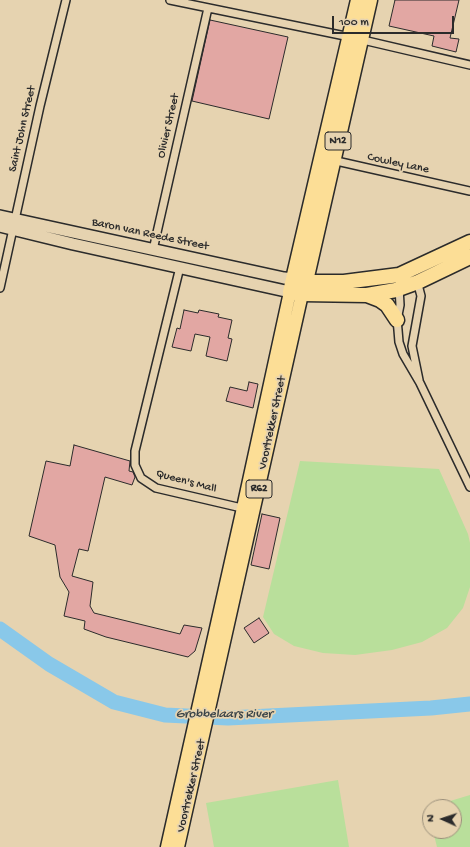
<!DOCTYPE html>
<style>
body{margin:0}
#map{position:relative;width:470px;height:847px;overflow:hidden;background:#e6d3b0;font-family:"Gochi Hand",sans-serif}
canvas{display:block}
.north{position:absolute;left:422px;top:799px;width:40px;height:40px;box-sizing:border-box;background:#e6d3b0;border:1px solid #9b907b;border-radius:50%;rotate:273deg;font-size:11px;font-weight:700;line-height:16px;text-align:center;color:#2b2b2b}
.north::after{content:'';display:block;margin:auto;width:14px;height:18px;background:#2b2b2b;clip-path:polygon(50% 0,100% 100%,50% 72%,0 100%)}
.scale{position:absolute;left:332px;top:16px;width:122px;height:18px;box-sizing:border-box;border:2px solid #2b2b2b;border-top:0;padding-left:5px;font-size:12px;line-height:14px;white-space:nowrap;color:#2b2b2b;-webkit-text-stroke:3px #e6d3b0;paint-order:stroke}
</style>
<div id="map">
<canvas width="470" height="847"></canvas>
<div class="north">N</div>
<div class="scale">100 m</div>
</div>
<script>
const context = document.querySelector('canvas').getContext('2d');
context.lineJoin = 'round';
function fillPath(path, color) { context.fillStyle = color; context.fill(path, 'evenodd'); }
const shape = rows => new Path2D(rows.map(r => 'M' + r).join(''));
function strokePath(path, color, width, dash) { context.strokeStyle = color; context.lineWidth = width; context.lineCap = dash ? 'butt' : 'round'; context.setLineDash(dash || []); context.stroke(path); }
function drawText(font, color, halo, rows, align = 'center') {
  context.font = font + ' "Gochi Hand",sans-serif'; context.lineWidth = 3.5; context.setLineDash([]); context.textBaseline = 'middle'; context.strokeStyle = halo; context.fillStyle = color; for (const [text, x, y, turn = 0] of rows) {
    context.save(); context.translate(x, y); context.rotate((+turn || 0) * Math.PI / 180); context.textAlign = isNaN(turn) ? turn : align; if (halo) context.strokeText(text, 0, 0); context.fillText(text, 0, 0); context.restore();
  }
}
fillPath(shape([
 [300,461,439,469,468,534,470,543,470,587,463,608,447,628,422,642,392,650,355,655,323,653,294,646,274,634,263,617],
 [338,780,349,847,214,847,206,803],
 [470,795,470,847,437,847,433,831,454,831,454,807,430,807,430,821,427,808]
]), '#b9df9b');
strokePath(shape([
 [0,629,49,664,114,702,165,715,228,718,431,708,470,704]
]), '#89c8e9', 15);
const building = shape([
 [395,0,459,0,450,38,459,39,456,52,432,46,434,36,389,26,395,0],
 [210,20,288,37,269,119,192,101,210,20],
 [184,310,198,313,199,310,219,314,218,317,232,320,228,338,232,339,227,361,206,356,210,337,195,334,191,351,172,347,177,328,180,329,184,310],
 [249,382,258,384,253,408,226,401,230,387,247,391,249,382],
 [74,445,130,461,129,471,133,472,135,477,132,485,105,477,88,551,79,549,72,576,93,582,90,606,94,613,180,634,184,625,202,628,195,651,188,657,106,637,84,629,85,621,64,616,69,592,60,577,55,545,29,536,46,461,70,466,74,445],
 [262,514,280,518,269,569,251,565,262,514],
 [259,618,269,633,254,643,244,628,259,618]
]);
fillPath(building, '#e2a7a3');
strokePath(building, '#2b2b2b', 1);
const street = shape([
 [170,0,350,37,470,65],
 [332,160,470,191],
 [153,250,208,8],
 [180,267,135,451,135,465,141,478,156,488,246,509],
 [417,281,421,296,412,346,419,380],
 [399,287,400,305,397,320,398,330,399,342,403,354,420,383,470,487],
 [0,288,40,106,66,0]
]);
const secondary = shape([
 [0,216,284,278,294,279],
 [0,226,73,244,290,292]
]);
const primary = shape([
 [167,847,243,508,290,292],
 [178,847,302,294]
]);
const highway = shape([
 [358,0,290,292,302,294,367,295,396,290,418,282,470,257],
 [298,280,315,282,344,282,399,275,470,242],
 [302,294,306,281,370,0],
 [367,295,380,300,387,305,397,320]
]);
strokePath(street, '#2b2b2b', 10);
strokePath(secondary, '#2b2b2b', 14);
strokePath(primary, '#2b2b2b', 15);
strokePath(highway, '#2b2b2b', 17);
strokePath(street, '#e6d3b0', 7);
strokePath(secondary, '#e6d3b0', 11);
strokePath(primary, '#fcde96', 12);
strokePath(highway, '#fcde96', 14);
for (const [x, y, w] of [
 [338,141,26],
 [259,489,26]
]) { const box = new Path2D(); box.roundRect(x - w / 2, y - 9, w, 18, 3); context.fillStyle = '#e6d3b0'; context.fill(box); strokePath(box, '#2b2b2b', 1); }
drawText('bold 11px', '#2b2b2b', null, [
 ["N12",338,141],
 ["R62",259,489]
]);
drawText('12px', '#2b2b2b', '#e6d3b0', [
 ["Olivier Street",169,126,-77],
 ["Saint John Street",23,129,-77],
 ["Cowley Lane",398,164,12],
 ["Baron van Reede Street",150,235,12],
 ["Voortrekker Street",273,423,-78],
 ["Queen's Mall",186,482,15],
 ["Voortrekker Street",192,786,-77]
]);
drawText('italic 13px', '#394348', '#e6d3b0', [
 ["Grobbelaars River",224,715]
]);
</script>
